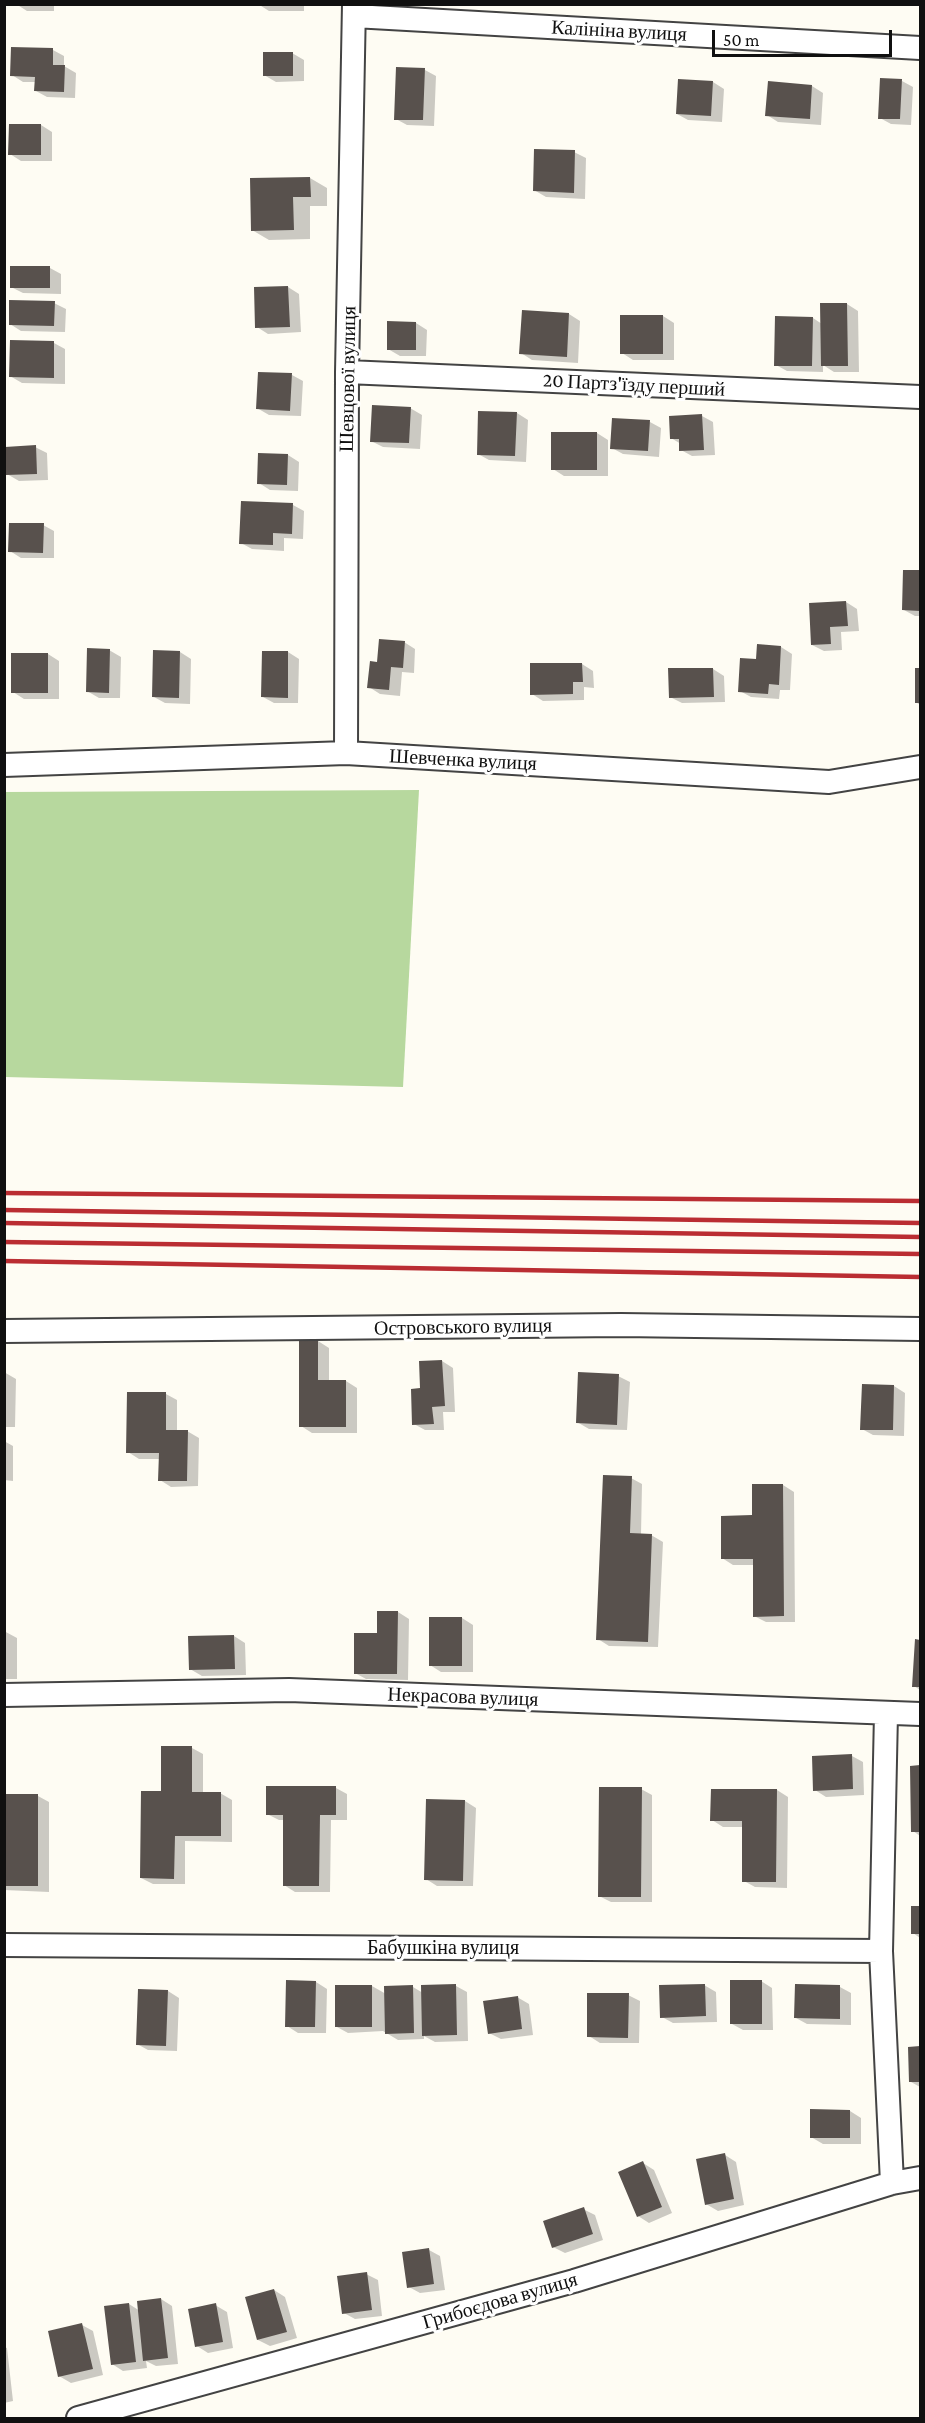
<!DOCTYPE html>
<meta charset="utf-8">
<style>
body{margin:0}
#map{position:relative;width:925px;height:2423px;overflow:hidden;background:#fefcf3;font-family:"Crimson Pro",serif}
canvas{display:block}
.frame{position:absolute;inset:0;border:6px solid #101010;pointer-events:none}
.scale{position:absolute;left:712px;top:30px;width:180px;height:27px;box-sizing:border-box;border:3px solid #101010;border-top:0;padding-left:8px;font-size:18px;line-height:21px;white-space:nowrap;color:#101010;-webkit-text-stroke:4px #fff;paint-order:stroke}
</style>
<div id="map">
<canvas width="925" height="2423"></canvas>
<div class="frame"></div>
<div class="scale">50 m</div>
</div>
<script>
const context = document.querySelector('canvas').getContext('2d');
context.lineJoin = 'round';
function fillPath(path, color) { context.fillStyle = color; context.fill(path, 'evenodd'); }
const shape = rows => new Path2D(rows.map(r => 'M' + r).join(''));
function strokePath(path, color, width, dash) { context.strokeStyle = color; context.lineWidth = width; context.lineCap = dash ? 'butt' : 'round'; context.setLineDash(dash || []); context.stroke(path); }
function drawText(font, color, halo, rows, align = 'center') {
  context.font = font + ' "Crimson Pro",serif'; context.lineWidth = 6; context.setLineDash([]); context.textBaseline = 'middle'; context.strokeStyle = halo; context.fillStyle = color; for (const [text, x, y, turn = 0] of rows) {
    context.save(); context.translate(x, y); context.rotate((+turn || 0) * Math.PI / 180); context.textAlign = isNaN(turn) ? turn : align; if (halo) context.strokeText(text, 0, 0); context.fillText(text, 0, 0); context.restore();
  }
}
fillPath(shape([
 [419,790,403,1087,5,1077,5,792]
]), '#b7d89e');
fillPath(shape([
 [16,4,54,4,54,11,27,11],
 [258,4,304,4,304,11,269,11],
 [53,50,64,56,64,66,76,73,75,98,47,97,36,91,36,82,23,82,12,75],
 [292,53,304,60,304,81,276,82,264,75],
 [425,70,436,76,434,126,407,125,396,119],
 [679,80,713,82,724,89,722,122,688,120,677,114],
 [902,81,913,87,911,125,891,124,880,118],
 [812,86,823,93,821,125,778,122,767,115],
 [10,125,41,125,52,132,52,161,21,161,10,154],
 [574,152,586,158,585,199,546,197,534,190],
 [310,178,327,188,327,206,310,206,310,239,269,240,252,230],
 [50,268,61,274,61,294,23,293,11,287],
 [288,287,299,294,301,332,268,334,257,327],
 [54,303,66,309,65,332,21,331,10,324],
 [847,304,858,311,859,372,834,372,823,365,823,372,787,371,776,365,813,318,822,324,822,305],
 [569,314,580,321,578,363,532,360,521,353],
 [663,316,674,323,674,360,633,360,622,353],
 [416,323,427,330,426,356,400,356,388,349],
 [54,343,65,349,65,384,22,383,10,376],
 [292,375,303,381,301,416,269,415,257,408],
 [410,408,422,415,420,449,383,447,371,441],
 [517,413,528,420,526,462,489,460,478,454],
 [702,416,713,422,715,455,692,456,681,450,681,444,671,438],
 [650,422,661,428,659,457,623,454,612,448],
 [597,433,608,440,608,476,564,476,553,469],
 [35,447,47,453,48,480,19,481,7,474],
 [288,455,299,462,298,491,270,490,259,483],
 [242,502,293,505,304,511,303,539,284,538,284,551,252,549,241,543],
 [43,525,54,531,54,558,21,558,10,551],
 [904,571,920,571,920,616,915,616,904,610],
 [846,602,857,609,859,631,841,632,842,650,824,651,812,645],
 [404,642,415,649,414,673,402,672,400,696,380,694,369,687,379,663],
 [781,647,792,654,790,690,780,690,779,699,751,697,740,691,757,660],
 [109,650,121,657,120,698,99,698,87,691],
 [180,652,191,659,190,704,165,703,154,697],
 [288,652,299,659,298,703,274,703,263,697],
 [48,654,59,661,59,699,24,699,13,692],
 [582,664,593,671,594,688,584,687,584,700,543,701,532,694],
 [713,669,724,676,725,702,682,703,670,697,670,670],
 [916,669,920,669,920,705,916,702],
 [318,1341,329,1348,329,1381,346,1381,357,1388,357,1433,312,1433,301,1426],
 [442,1361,453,1368,455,1412,443,1412,444,1430,425,1430,414,1424],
 [4,1372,16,1379,15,1427,4,1427],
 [618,1376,630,1382,627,1430,589,1429,577,1422],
 [894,1386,905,1393,904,1436,873,1435,862,1429],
 [166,1394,177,1400,177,1431,187,1431,199,1438,198,1486,171,1487,160,1480,160,1459,139,1459,128,1452],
 [4,1441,13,1446,13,1481,4,1480],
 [631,1478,642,1484,641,1535,651,1535,663,1542,658,1647,609,1646,598,1639],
 [783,1485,794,1492,795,1622,766,1622,754,1616,754,1565,733,1565,722,1558,754,1517,754,1486],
 [398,1612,409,1619,408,1680,366,1679,355,1673,379,1635],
 [462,1618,473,1625,473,1672,441,1672,430,1665],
 [4,1631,17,1638,17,1679,4,1679],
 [234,1636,245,1643,246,1675,202,1676,190,1669],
 [917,1641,920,1641,920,1690,914,1686],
 [192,1748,203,1754,203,1793,220,1793,232,1800,232,1842,185,1841,185,1884,153,1884,141,1878,162,1793],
 [852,1756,863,1762,864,1795,826,1797,815,1790],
 [912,1767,920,1767,920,1836,913,1831],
 [336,1788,347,1794,347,1820,331,1820,330,1892,295,1892,284,1885,285,1820,279,1820,267,1814],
 [641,1789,652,1795,652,1902,611,1902,599,1896],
 [777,1790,788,1797,787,1888,755,1887,744,1881,744,1827,723,1827,712,1820],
 [4,1796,38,1796,49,1802,49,1892,4,1890],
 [465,1801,476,1808,473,1886,437,1886,426,1879],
 [913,1907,920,1907,920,1938,913,1933],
 [761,1981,772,1988,773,2030,743,2030,732,2024],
 [316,1982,327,1989,326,2033,298,2033,287,2026],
 [704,1985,716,1992,717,2022,673,2023,662,2017],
 [372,1986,386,1994,413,1987,423,1993,456,1986,467,1992,468,2041,435,2042,424,2036,424,2039,398,2040,383,2031,348,2033,337,2027],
 [840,1987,851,1993,851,2025,807,2024,796,2018],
 [168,1991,179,1998,177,2051,148,2050,137,2044],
 [628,1995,640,2001,639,2043,600,2043,589,2036],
 [517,1997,529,2004,533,2035,501,2039,489,2033],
 [910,2048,920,2048,920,2087,911,2082],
 [850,2111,861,2118,861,2144,823,2144,811,2137],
 [725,2155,736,2162,744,2205,718,2211,706,2204],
 [643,2163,654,2170,672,2213,649,2223,638,2216],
 [583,2209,595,2215,603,2240,565,2253,553,2247],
 [429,2250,440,2256,445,2290,420,2293,409,2287],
 [366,2274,378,2280,382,2316,355,2319,344,2313],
 [274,2290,285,2297,297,2338,270,2346,258,2340],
 [161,2299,172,2306,178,2364,156,2366,146,2361,147,2368,123,2371,112,2364,129,2304,140,2311],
 [215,2305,227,2312,233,2348,208,2353,197,2346],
 [82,2325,93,2331,103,2375,71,2383,59,2376],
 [4,2347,7,2348,13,2401,4,2403]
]), '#0003');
fillPath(shape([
 [11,47,53,48,53,65,65,65,64,92,34,91,35,77,10,76],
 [263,52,293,52,293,76,263,76],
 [396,67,425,68,423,120,394,120],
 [880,78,902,79,900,119,878,119],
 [678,79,713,81,711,116,676,114],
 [768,81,812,85,810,119,765,116],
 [9,124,41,124,41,155,8,155],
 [534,149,575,150,574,193,533,191],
 [310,177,311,197,293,197,294,230,251,231,250,178],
 [10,266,50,266,50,288,10,288],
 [288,286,290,327,255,328,254,287],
 [9,300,55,301,54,326,9,325],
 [820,303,847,303,848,366,821,366],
 [522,310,569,313,567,357,519,354],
 [620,315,663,315,663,354,620,354],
 [775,316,813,317,812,366,774,366],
 [387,321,416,322,416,350,387,350],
 [10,340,54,341,54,378,9,377],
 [258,372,292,373,290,411,256,409],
 [372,405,411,407,409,443,370,442],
 [478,411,517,412,515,456,477,455],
 [702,414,704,450,679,451,679,439,670,439,669,416],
 [612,418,650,420,648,451,610,449],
 [551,432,597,432,597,470,551,470],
 [36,445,37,474,6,475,5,447],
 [258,453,288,454,287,485,257,484],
 [241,501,293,503,292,534,273,533,273,545,239,544],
 [9,523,44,523,43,553,8,552],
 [903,570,920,570,920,611,902,610],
 [846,601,848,626,830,627,831,644,811,645,809,603],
 [379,639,405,641,403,668,391,667,389,690,367,688,370,661,377,662],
 [757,644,781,646,779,685,769,684,768,694,738,692,740,658,756,659],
 [87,648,110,649,109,693,86,692],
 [153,650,180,651,179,698,152,697],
 [262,651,288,651,288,698,261,697],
 [11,653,48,653,48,693,11,693],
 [530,663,582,663,583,682,573,682,573,694,530,695],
 [668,668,713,668,714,697,669,698],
 [915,668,920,668,920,703,915,703],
 [299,1340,318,1340,318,1380,346,1380,346,1427,299,1427],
 [442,1360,445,1406,432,1407,434,1424,412,1425,411,1389,420,1388,419,1361],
 [578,1372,619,1374,617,1425,576,1423],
 [862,1384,894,1385,893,1430,860,1430],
 [127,1392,166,1392,166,1430,188,1430,187,1481,158,1481,159,1453,126,1453],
 [603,1475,632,1476,630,1533,652,1534,648,1642,596,1640],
 [752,1484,783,1484,784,1616,753,1617,753,1559,721,1559,721,1516,752,1515],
 [377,1611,398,1611,397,1674,354,1674,354,1633,377,1633],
 [429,1617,462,1617,462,1666,429,1666],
 [234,1635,235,1669,189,1670,188,1636],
 [915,1639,920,1640,920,1687,912,1687],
 [161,1746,192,1746,192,1792,221,1792,221,1836,175,1836,174,1879,140,1878,141,1791,161,1791],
 [852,1754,853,1789,813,1791,812,1756],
 [920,1765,920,1832,911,1832,910,1766],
 [266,1786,336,1786,336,1815,320,1815,319,1886,283,1886,283,1815,266,1815],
 [599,1787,642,1787,641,1897,598,1897],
 [711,1789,777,1789,776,1882,742,1882,742,1821,710,1821],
 [4,1794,38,1794,38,1886,4,1886],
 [426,1799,465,1800,463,1881,424,1880],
 [911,1906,920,1906,920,1934,911,1934],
 [286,1980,316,1981,315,2027,285,2027],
 [730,1980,762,1980,762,2024,730,2024],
 [456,1984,457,2035,422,2036,421,1985],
 [705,1984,706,2016,660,2018,659,1985],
 [795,1984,840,1985,840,2019,794,2018],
 [335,1985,372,1985,372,2027,335,2027],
 [413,1985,414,2033,385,2034,384,1986],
 [138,1989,168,1990,166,2046,136,2045],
 [587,1993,629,1993,628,2038,587,2037],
 [518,1996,522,2029,488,2034,483,2001],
 [920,2046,920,2082,909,2082,908,2047],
 [810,2109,850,2110,850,2138,810,2138],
 [725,2153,734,2199,705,2205,696,2159],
 [643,2161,662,2207,637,2217,618,2172],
 [584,2207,593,2234,552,2248,543,2221],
 [429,2248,434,2284,407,2288,402,2252],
 [367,2272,372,2310,342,2314,337,2276],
 [274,2289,287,2332,257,2340,245,2297],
 [161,2298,168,2358,143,2361,137,2301],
 [129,2303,136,2362,111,2365,104,2306],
 [216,2303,223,2342,195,2347,188,2309],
 [82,2323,93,2369,58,2377,48,2331]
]), '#58514d');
const minor = shape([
 [354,16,920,48],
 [347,372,920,397],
 [346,753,347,372,354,4],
 [4,765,346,753,829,782,920,767],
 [4,1331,621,1325,920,1329],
 [4,1695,289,1690,920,1714],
 [886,1713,881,1951,892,2183],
 [4,1945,881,1951],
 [78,2418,574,2281,892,2183,920,2178]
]);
strokePath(minor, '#434343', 26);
strokePath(minor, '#fff', 22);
strokePath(shape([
 [4,1193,920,1201],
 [4,1210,920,1223],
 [4,1223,920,1237],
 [4,1242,920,1254],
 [4,1261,920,1277]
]), '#ba2d32', 4.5);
drawText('20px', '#101010', '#fff', [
 ["Калініна вулиця",619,31,3],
 ["Шевцової вулиця",348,379,-89],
 ["20 Партз'їзду перший",634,385,3],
 ["Шевченка вулиця",463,760,3],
 ["Островського вулиця",463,1327,-1],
 ["Некрасова вулиця",463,1697,2],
 ["Бабушкіна вулиця",443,1948],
 ["Грибоєдова вулиця",500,2301,-16]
]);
</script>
